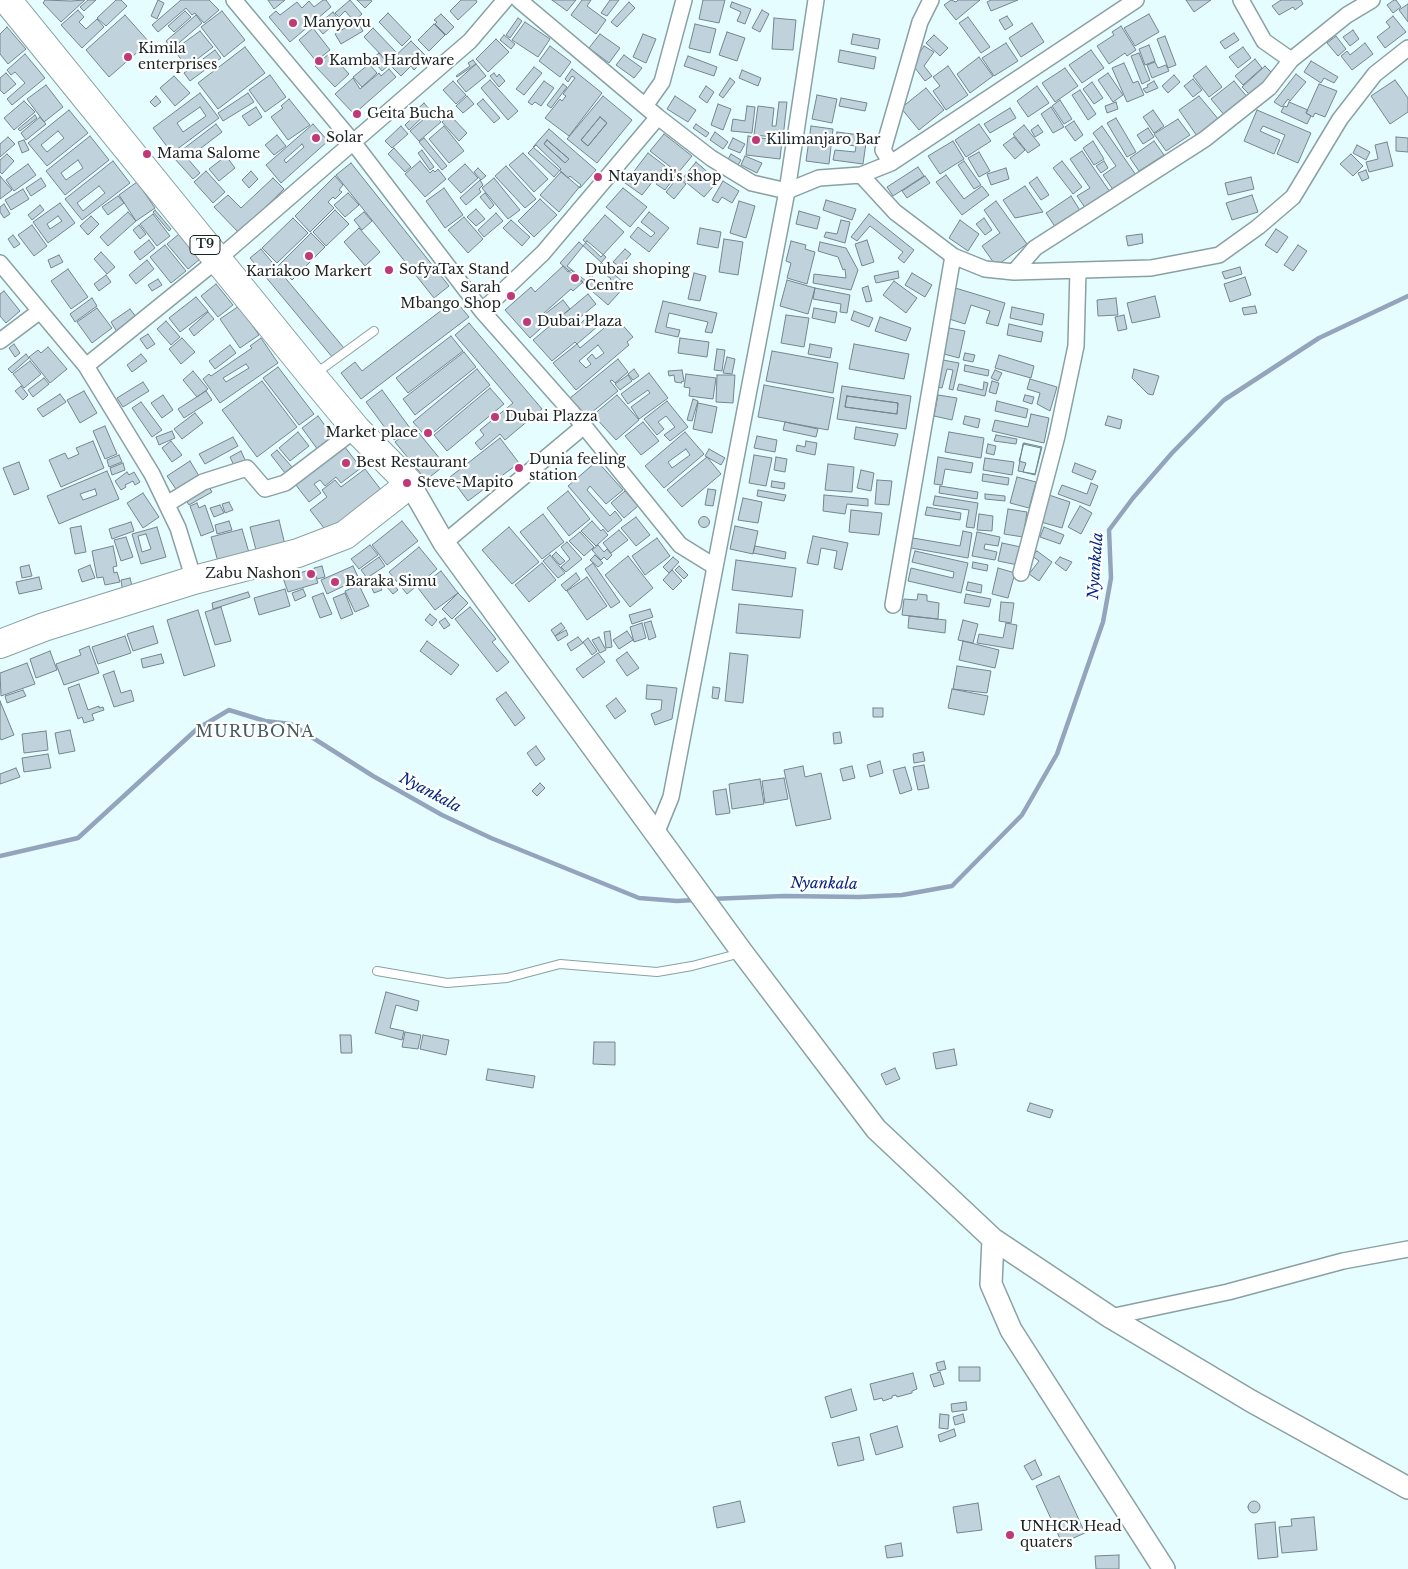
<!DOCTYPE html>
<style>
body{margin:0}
canvas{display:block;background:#e5fdff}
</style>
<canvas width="1408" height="1569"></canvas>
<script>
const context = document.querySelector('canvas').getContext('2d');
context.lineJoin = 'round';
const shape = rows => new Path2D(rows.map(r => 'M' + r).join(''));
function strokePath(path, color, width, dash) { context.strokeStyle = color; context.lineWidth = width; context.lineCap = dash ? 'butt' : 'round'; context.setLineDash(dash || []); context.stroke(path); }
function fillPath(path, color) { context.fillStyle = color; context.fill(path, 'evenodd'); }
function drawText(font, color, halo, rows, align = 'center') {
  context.font = font + ' "Libre Baskerville",serif'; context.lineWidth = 4.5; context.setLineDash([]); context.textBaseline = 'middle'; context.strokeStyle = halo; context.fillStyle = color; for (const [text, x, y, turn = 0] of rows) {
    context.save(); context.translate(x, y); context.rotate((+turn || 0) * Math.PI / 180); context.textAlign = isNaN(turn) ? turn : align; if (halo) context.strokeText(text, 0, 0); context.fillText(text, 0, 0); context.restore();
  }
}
strokePath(shape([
 [0,856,78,838,197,729,229,710,265,721,291,724,373,776,442,815,491,838,639,898,677,901,695,900],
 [710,899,784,896,859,897,902,895,952,886,1022,815,1057,754,1103,622,1111,578,1109,530,1133,498,1172,453,1224,400,1319,338,1408,296]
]), '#94a4bc', 4.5);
const building = shape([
 [45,0,71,1,85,0,61,22,43,3,45,0],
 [88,0,96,0,84,11,80,7,88,0],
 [116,0,121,0,127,6,106,26,97,18,116,0],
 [158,0,164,3,157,19,151,16,158,0],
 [181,0,209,0,219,10,204,23,195,13,192,15,186,8,158,32,152,25,181,0],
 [268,0,285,0,274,9,268,0],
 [323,0,326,0,331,7,290,42,269,17,276,11,280,15,297,2,302,8,309,1,314,7,323,0],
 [350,0,362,14,354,21,345,11,339,17,335,13,350,0],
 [357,0,370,0,372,1,365,8,357,0],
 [461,0,476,0,477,2,458,20,450,11,461,0],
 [552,0,576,0,567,11,552,0],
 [582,0,591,0,587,6,606,20,596,34,571,15,582,0],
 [610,0,619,0,607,16,601,13,610,0],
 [703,0,725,0,719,23,699,19,703,0],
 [951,0,956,2,958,0,980,0,956,20,944,5,951,0],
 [991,0,1018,0,991,11,987,2,991,0],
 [1186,0,1211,0,1194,12,1186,0],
 [1281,0,1301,0,1303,4,1295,10,1293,7,1279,15,1272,6,1281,0],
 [1394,0,1396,0,1401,7,1393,13,1387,5,1394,0],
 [629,2,635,8,617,27,611,22,629,2],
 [732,2,751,9,745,24,737,21,741,12,730,7,732,2],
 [1408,4,1408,22,1399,10,1408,4],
 [78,10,84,17,79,22,86,29,97,19,104,27,82,48,61,25,78,10],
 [762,10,769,14,760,32,752,28,762,10],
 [185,11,191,17,174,32,168,26,185,11],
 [222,11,245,40,224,57,201,27,222,11],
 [333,12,339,20,323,34,316,26,333,12],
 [388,13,411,37,402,46,379,22,388,13],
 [441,14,454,27,446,35,435,24,437,22,434,20,441,14],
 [1149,14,1159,32,1135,46,1124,28,1149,14],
 [125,15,149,42,109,77,86,50,125,15],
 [196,15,202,23,172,49,166,41,196,15],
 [1007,16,1013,25,1005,30,999,20,1007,16],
 [1393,16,1406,32,1385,48,1377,37,1390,27,1386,22,1393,16],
 [968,17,990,47,981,53,959,23,968,17],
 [518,18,522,21,510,38,506,35,518,18],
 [774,18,796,20,793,50,772,49,774,18],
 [357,21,363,31,341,44,335,34,357,21],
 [525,22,550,39,538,57,512,40,525,22],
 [1032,23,1044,42,1021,57,1009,38,1032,23],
 [434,24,445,35,429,51,418,40,434,24],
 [695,24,716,29,710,53,689,48,695,24],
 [1121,26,1136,50,1127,56,1125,53,1109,64,1097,46,1114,35,1112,32,1121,26],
 [7,27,26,49,8,64,0,54,0,34,7,27],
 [313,28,330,50,316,61,299,40,313,28],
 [373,28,396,52,386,60,364,37,373,28],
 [1353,30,1359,39,1350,46,1343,37,1353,30],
 [200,31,213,47,187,67,174,50,200,31],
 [727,32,745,38,737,61,719,55,727,32],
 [1234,33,1239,40,1225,49,1220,42,1234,33],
 [600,34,620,48,609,63,589,48,600,34],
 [643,34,656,39,646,63,633,57,643,34],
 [853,34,880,39,878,49,851,44,853,34],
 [504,35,515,44,511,49,500,40,504,35],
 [934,35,948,48,940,56,926,43,934,35],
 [1165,36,1176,65,1168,68,1157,39,1165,36],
 [1336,36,1346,49,1338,56,1327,43,1336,36],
 [496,39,509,52,488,72,476,59,496,39],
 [411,41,427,57,414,70,411,66,401,76,388,63,411,41],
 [1006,43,1018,61,994,76,982,58,1006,43],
 [1365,43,1373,54,1352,70,1341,56,1347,51,1350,55,1365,43],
 [1149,45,1155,61,1145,65,1139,49,1149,45],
 [550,46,571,62,560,77,539,61,550,46],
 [924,46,934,52,924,66,932,76,925,81,912,64,924,46],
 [245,47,265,73,218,109,198,83,245,47],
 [1243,47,1251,58,1238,68,1229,57,1243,47],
 [215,50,221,58,190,81,184,73,215,50],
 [840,50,876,57,874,69,838,62,840,50],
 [1091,50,1104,68,1082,83,1069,65,1091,50],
 [330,53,349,74,335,87,315,66,330,53],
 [379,53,389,65,382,71,372,59,379,53],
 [1139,53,1150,80,1142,84,1131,56,1139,53],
 [25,54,45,78,12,105,7,99,25,83,15,72,11,75,7,70,25,54],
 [624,55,642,68,634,78,616,65,624,55],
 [688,56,717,67,714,76,684,66,688,56],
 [979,57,993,76,970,93,957,74,979,57],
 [1255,59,1262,68,1243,85,1235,76,1255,59],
 [473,60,476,64,457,77,456,76,470,66,468,63,473,60],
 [1311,61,1338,77,1334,83,1324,78,1321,83,1304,72,1311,61],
 [1155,62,1158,68,1166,65,1169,71,1152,78,1147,65,1155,62],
 [1124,63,1133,83,1138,81,1144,95,1127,102,1112,68,1124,63],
 [369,64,377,73,362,87,353,77,369,64],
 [476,64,486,76,466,92,457,81,476,64],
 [948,66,968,95,946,110,933,91,940,86,933,77,948,66],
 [1206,66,1222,87,1209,97,1193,76,1206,66],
 [1265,66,1274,75,1251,96,1242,87,1265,66],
 [534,67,542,73,524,95,516,89,534,67],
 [1065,68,1078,86,1055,102,1042,83,1065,68],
 [389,69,396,77,354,114,335,94,353,78,360,89,379,73,381,76,389,69],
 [572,69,602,93,569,136,545,118,560,99,562,101,566,96,563,94,575,78,572,76,568,82,565,79,572,69],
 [742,70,761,78,758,86,739,78,742,70],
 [6,73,16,84,4,94,0,90,0,78,6,73],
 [494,73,497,77,499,74,505,81,499,87,490,76,494,73],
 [1108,73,1123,95,1113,102,1098,80,1108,73],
 [1296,74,1306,82,1290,101,1288,99,1282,107,1274,102,1296,74],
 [270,75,286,97,265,112,249,90,270,75],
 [1174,75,1180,82,1168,93,1162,86,1174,75],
 [174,76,190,93,175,106,160,88,174,76],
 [730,78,735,82,723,98,719,95,730,78],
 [1193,79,1202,90,1193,97,1184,86,1193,79],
 [490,80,518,111,508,120,481,88,490,80],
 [1395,80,1408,98,1408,112,1390,124,1371,96,1395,80],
 [453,81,466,95,456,104,443,90,453,81],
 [544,81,554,88,541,106,535,102,532,105,528,102,544,81],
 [1154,81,1158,88,1146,93,1143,89,1148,87,1147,85,1154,81],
 [1234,81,1248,98,1225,116,1211,99,1234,81],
 [1092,82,1103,98,1094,104,1083,89,1092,82],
 [563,84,567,87,551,108,547,105,563,84],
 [1319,84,1337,91,1325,117,1315,113,1313,117,1306,113,1319,84],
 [46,85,63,107,44,122,27,99,46,85],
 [706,86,714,92,707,103,699,97,706,86],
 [1037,86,1049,103,1028,117,1017,101,1037,86],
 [926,88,944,110,919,130,901,108,926,88],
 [1080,90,1096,114,1088,120,1072,95,1080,90],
 [200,93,219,118,172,153,153,128,200,93],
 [200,107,206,116,183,132,177,123,200,107],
 [248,93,254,102,223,121,218,113,248,93],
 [817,95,837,99,832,123,812,119,817,95],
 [156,96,161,102,155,107,150,102,156,96],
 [467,96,474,104,463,113,456,106,467,96],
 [603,96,632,120,597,163,567,139,603,96],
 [600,117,607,123,588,146,581,140,600,117],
 [675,96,696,110,688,122,667,109,675,96],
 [1199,96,1219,120,1197,136,1179,110,1199,96],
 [841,98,867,103,865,111,839,106,841,98],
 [289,99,310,125,288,140,271,117,283,108,281,106,289,99],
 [483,99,500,118,494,123,477,104,483,99],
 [1060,100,1072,119,1064,124,1052,106,1060,100],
 [24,101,35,112,14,130,4,118,24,101],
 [779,102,787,102,783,138,754,135,758,106,774,108,772,126,776,126,779,102],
 [1116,102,1118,109,1107,113,1105,106,1116,102],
 [1289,102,1308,110,1306,113,1311,116,1307,124,1281,112,1284,106,1287,107,1289,102],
 [424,103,430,110,409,130,405,125,414,116,412,114,424,103],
 [718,104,731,109,723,130,711,125,718,104],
 [747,106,755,107,752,133,731,131,733,119,745,121,747,106],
 [256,107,262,117,249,126,242,116,256,107],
 [1051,107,1064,127,1053,133,1041,114,1051,107],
 [1010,108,1016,118,990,133,984,124,1010,108],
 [69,110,88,133,47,166,28,143,69,110],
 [58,131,64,138,47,152,41,145,58,131],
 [1153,110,1164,126,1154,133,1143,117,1153,110],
 [1257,110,1311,133,1298,163,1277,154,1285,135,1263,126,1260,131,1280,140,1274,154,1244,141,1257,110],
 [432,112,441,122,419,141,410,131,432,112],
 [35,115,37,118,20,131,18,129,35,115],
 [450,115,467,133,459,141,442,122,450,115],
 [40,117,46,124,26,140,21,133,40,117],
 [600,117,607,123,588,146,581,140,600,117],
 [1116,118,1136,152,1127,157,1107,123,1116,118],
 [1178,119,1190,135,1166,151,1154,134,1178,119],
 [1074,121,1083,135,1075,141,1065,127,1074,121],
 [216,124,222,132,188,158,182,150,216,124],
 [313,124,328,141,281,183,266,165,313,124],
 [302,144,304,147,286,163,284,160,302,144],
 [696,124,709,133,706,137,693,128,696,124],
 [979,124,991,141,966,157,955,140,979,124],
 [1024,125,1040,145,1028,153,1013,134,1024,125],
 [1038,125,1043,132,1035,137,1031,130,1038,125],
 [401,126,408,134,392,148,385,141,401,126],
 [444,126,464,151,449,163,429,139,444,126],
 [811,126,833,129,829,164,806,161,811,126],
 [1102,126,1136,175,1114,191,1103,175,1116,166,1093,133,1102,126],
 [1148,128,1154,137,1143,144,1137,135,1148,128],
 [549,129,596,170,580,188,533,147,549,129],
 [547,140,569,159,565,163,544,144,547,140],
 [715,132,728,142,723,149,710,140,715,132],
 [837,132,867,136,863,164,833,160,835,150,855,152,856,146,835,143,837,132],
 [664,134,692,156,678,173,650,151,664,134],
 [277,135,286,146,274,155,265,145,277,135],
 [90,136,109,160,65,195,46,171,90,136],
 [78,160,83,168,66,180,61,173,78,160],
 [748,136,782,141,780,159,746,155,748,136],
 [8,137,15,144,0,157,0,144,8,137],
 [1014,137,1025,150,1015,159,1003,145,1014,137],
 [1396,137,1408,138,1408,152,1396,151,1396,137],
 [424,138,447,166,442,170,419,142,424,138],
 [733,138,745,144,740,153,728,148,733,138],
 [24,140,29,150,22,153,18,142,24,140],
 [547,140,569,159,565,163,544,144,547,140],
 [953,141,964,159,940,174,928,156,953,141],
 [1093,141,1104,159,1094,165,1083,148,1093,141],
 [1154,141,1164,155,1139,171,1130,158,1154,141],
 [1387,142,1393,166,1369,172,1366,162,1378,159,1375,145,1387,142],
 [536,145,561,169,554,177,528,153,536,145],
 [1357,145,1370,152,1366,160,1353,153,1357,145],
 [394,148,411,167,405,172,388,154,394,148],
 [422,150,434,167,430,170,418,153,422,150],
 [181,151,200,173,193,179,174,158,181,151],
 [1082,151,1110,192,1086,209,1077,196,1090,188,1070,159,1082,151],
 [979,152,990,171,979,177,968,158,979,152],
 [523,153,548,179,534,192,509,165,523,153],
 [648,153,665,166,642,195,625,183,648,153],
 [7,154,14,161,2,174,0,172,0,160,7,154],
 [731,154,741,160,738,165,728,159,731,154],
 [1351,154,1363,166,1353,176,1340,164,1351,154],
 [226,156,235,168,219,181,209,169,226,156],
 [745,156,762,163,757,173,741,165,745,156],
 [113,161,130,183,82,220,65,199,113,161],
 [99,186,105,193,83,211,77,203,99,186],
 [420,161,430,173,433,170,435,172,438,169,446,179,425,197,405,174,420,161],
 [964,161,981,185,974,189,958,165,964,161],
 [1062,161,1082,187,1073,194,1053,168,1062,161],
 [1104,161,1108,168,1101,173,1096,166,1104,161],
 [696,162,718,181,704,197,682,179,696,162],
 [351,163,449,286,434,298,336,175,351,163],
 [28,164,36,175,14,191,6,180,28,164],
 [465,164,478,178,461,193,448,179,465,164],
 [506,166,536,199,525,208,495,176,506,166],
 [918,167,924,176,893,196,887,187,918,167],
 [478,168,486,176,481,180,474,172,478,168],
 [668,168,677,174,665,190,656,184,668,168],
 [1006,168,1009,179,991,185,987,174,1006,168],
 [1366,170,1369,178,1362,181,1358,173,1366,170],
 [206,171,225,192,213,203,194,182,206,171],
 [251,171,258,179,249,188,242,180,251,171],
 [561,172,568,178,570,176,581,185,559,212,540,195,561,172],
 [946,175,964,199,982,186,989,195,962,215,936,182,946,175],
 [0,176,12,190,0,199,0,176],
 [335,176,343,185,339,190,342,192,335,199,333,197,328,202,334,208,310,232,295,216,335,176],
 [925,176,930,183,907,198,902,191,925,176],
 [678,177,686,184,674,199,666,192,678,177],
 [1037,177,1049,195,1041,200,1029,183,1037,177],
 [1251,177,1254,189,1228,195,1225,183,1251,177],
 [41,178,46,186,31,196,26,188,41,178],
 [273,178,284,189,239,233,214,207,228,195,241,208,273,178],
 [494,178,520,210,508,219,482,188,494,178],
 [480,180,483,185,479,189,481,192,466,205,460,198,480,180],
 [723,181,739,191,732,203,722,197,718,203,712,200,723,181],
 [137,182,155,208,136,221,119,195,137,182],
 [1025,186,1043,212,1015,218,1003,200,1025,186],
 [444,188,463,215,445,228,426,201,444,188],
 [623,188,647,207,630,227,606,207,623,188],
 [23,189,29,199,11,210,5,200,23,189],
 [348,193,359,205,345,217,334,205,348,193],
 [485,193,494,205,490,209,480,197,485,193],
 [1252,195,1258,212,1232,220,1226,203,1252,195],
 [118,196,124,203,108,215,102,207,118,196],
 [1071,196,1081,212,1056,228,1046,213,1071,196],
 [540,199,557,215,534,237,518,221,540,199],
 [826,200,856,209,852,220,823,210,826,200],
 [739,201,755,206,746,238,730,233,739,201],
 [996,201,1027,244,996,266,982,246,1000,233,984,210,996,201],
 [60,203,75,223,48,243,33,222,60,203],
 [58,216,62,221,50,229,47,224,58,216],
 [4,204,10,214,4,218,0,212,0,207,4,204],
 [40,205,44,210,32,220,28,215,40,205],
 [476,209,485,219,476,226,467,217,476,209],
 [155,210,171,229,169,231,153,212,155,210],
 [335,210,349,224,326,246,313,232,335,210],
 [799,211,820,217,817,229,796,224,799,211],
 [128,212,136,221,108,246,100,237,128,212],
 [364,212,372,221,362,230,354,220,364,212],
 [649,212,669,228,649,252,630,237,638,227,651,237,655,233,641,222,649,212],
 [496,213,503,221,484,237,478,230,496,213],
 [153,214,170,236,157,246,140,224,153,214],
 [869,214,914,250,904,263,898,258,903,252,870,226,857,241,851,237,869,214],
 [605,215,624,232,601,257,583,240,605,215],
 [91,216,99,224,88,235,80,226,91,216],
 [464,217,483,239,468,253,448,230,464,217],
 [293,218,308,233,277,263,262,248,293,218],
 [984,218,992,230,985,235,976,224,984,218],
 [511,220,530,237,522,246,503,228,511,220],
 [841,220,850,222,845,243,824,237,826,232,837,234,841,220],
 [960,220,979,234,968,251,949,238,960,220],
 [32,225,47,246,34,256,18,235,32,225],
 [139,225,146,234,140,239,133,230,139,225],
 [359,228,380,252,365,266,344,242,359,228],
 [700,228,721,232,718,248,697,244,700,228],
 [1276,229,1288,237,1277,253,1265,245,1276,229],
 [311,233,325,247,292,280,278,266,311,233],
 [179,234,200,259,188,269,167,244,179,234],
 [1142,234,1143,243,1128,246,1126,236,1142,234],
 [13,235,20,244,14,248,8,239,13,235],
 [724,239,743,242,738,275,719,272,724,239],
 [149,240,155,248,140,260,134,252,149,240],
 [867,240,874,262,862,266,855,244,867,240],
 [587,241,606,257,586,281,567,266,587,241],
 [791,241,806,245,805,249,815,252,807,284,787,278,791,263,786,261,791,241],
 [579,242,626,285,608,305,560,263,579,242],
 [820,242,846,248,858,270,851,290,813,283,814,274,846,278,845,269,843,270,838,257,818,251,820,242],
 [165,245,186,271,171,283,150,257,165,245],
 [1298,245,1307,251,1293,271,1284,265,1298,245],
 [261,249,344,348,333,358,250,258,261,249],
 [625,249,631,254,620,267,613,262,625,249],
 [101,252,115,267,107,274,94,259,101,252],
 [59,255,63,262,51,268,48,260,59,255],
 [147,260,154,269,136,284,129,275,147,260],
 [563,266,568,272,571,270,583,282,573,291,571,289,543,314,549,321,530,338,505,310,531,287,535,292,563,266],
 [1240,267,1242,274,1225,279,1222,272,1240,267],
 [68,269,88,297,71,309,51,281,68,269],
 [599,269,611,279,603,288,591,278,599,269],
 [898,271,899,278,876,283,874,276,898,271],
 [694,273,706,276,700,301,688,299,694,273],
 [912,273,932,285,925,297,905,285,912,273],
 [106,275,111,282,99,291,94,284,106,275],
 [1245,277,1251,295,1230,302,1224,284,1245,277],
 [158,279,162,285,152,291,148,285,158,279],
 [787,280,815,288,808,314,780,306,787,280],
 [894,281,917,298,906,313,883,295,894,281],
 [216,284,233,305,218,317,201,296,216,284],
 [868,286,872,301,866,302,862,288,868,286],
 [952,287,1005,303,998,326,986,323,990,311,971,305,965,324,943,317,952,287],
 [815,288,850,295,847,313,840,312,841,304,813,299,815,288],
 [4,291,20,311,6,323,0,316,0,294,4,291],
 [588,294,596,304,572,324,575,328,590,315,598,326,577,344,575,342,552,361,533,340,588,294],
 [1155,296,1160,317,1132,323,1127,303,1155,296],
 [196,297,208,311,180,332,169,318,196,297],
 [92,298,97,306,75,322,70,314,92,298],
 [1116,298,1118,315,1098,316,1097,300,1116,298],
 [455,300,469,317,361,399,341,373,355,362,362,371,455,300],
 [563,300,570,309,552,323,545,314,563,300],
 [663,301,717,313,712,333,705,332,708,322,669,313,666,327,680,330,678,337,655,332,663,301],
 [239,306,259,335,240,348,220,319,239,306],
 [1255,306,1257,313,1244,315,1242,308,1255,306],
 [1012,307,1044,314,1042,325,1010,318,1012,307],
 [97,308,112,328,92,343,77,322,97,308],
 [814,308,837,312,835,323,812,318,814,308],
 [130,309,137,318,117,332,111,322,130,309],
 [854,311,873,318,869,327,851,320,854,311],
 [208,312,214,319,194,336,189,329,208,312],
 [786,315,809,318,804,347,781,343,786,315],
 [1124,315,1127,329,1118,331,1115,317,1124,315],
 [880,317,911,328,906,341,875,331,880,317],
 [615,319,618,323,620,322,633,337,627,342,629,345,576,390,553,363,577,344,580,348,615,319],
 [598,345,604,353,596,359,592,354,587,359,591,364,586,368,579,361,598,345],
 [166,321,180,337,171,345,157,329,166,321],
 [469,323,542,409,505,440,500,434,481,450,475,443,484,435,480,430,513,403,455,335,469,323],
 [1009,324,1043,332,1041,342,1007,335,1009,324],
 [949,328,965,331,959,358,944,354,949,328],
 [148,334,155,344,147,349,140,339,148,334],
 [451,336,463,351,408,393,396,378,451,336],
 [182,338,195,352,181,364,169,349,182,338],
 [261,338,278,363,220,403,203,379,209,374,211,376,252,348,250,346,261,338],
 [246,364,249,368,226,382,223,378,246,364],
 [680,338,709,342,707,357,678,353,680,338],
 [14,344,20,353,15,357,9,348,14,344],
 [810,344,832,348,830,358,808,354,810,344],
 [854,344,909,354,904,379,849,369,854,344],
 [230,345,236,353,215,369,209,361,230,345],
 [48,347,67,369,50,383,29,357,38,350,41,353,48,347],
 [717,349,725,350,722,371,714,370,717,349],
 [772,351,838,363,833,393,766,381,772,351],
 [464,352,476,367,415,415,403,399,464,352],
 [965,353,975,355,973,362,963,360,965,353],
 [26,354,29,358,12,373,8,369,26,354],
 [141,354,147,361,132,372,127,365,141,354],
 [999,355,1034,366,1031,378,995,368,999,355],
 [727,357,735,359,732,374,723,373,727,357],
 [618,359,628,372,615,383,612,380,610,381,618,391,586,417,570,398,618,359],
 [943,360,959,363,953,390,949,389,953,370,947,369,942,388,937,387,943,360],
 [30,361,41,374,24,388,13,374,30,361],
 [965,365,989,370,988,376,964,371,965,365],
 [278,367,314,414,299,425,263,378,278,367],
 [477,369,490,385,427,438,413,422,477,369],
 [634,369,639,376,633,380,628,374,634,369],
 [1134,369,1159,376,1153,395,1148,394,1132,378,1134,369],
 [682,370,684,381,681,382,682,383,675,382,674,375,669,376,668,371,682,370],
 [995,370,1002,373,998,381,991,378,995,370],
 [193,371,208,389,197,397,183,380,193,371],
 [649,373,668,398,639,419,631,407,650,393,648,390,628,404,621,394,649,373],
 [686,374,716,378,713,399,689,396,690,388,684,387,686,374],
 [628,375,632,381,620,390,615,384,628,375],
 [717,375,735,375,733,403,716,402,717,375],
 [44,378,49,384,33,397,28,390,44,378],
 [1030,379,1057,387,1050,411,1037,404,1040,393,1027,389,1030,379],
 [262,381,297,427,257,457,222,410,262,381],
 [992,381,999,383,996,394,989,392,992,381],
 [143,382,149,391,123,407,117,398,143,382],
 [984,382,988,383,985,396,957,390,959,384,983,390,984,382],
 [764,385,834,398,828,430,758,417,764,385],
 [21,386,28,395,23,400,15,391,21,386],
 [842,386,911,396,906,429,837,419,842,386],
 [847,396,898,403,897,414,845,407,847,396],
 [490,388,504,404,447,451,434,435,490,388],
 [382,390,410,428,394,440,366,402,382,390],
 [84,391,97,413,80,423,67,400,84,391],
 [206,391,212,400,184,418,178,409,206,391],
 [60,394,66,402,43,417,37,409,60,394],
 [163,395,173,410,162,418,151,403,163,395],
 [617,395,639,420,616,440,593,415,617,395],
 [938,395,957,398,952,420,934,416,938,395],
 [1025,395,1034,397,1032,404,1023,401,1025,395],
 [847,396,898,403,897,414,845,407,847,396],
 [693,399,698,401,692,421,687,420,693,399],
 [667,401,688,427,670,441,664,435,675,427,666,416,658,422,664,429,657,435,644,419,667,401],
 [997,401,1028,409,1026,418,995,411,997,401],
 [141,402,162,430,152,437,132,408,141,402],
 [698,403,717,407,712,433,693,429,698,403],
 [195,413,203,423,182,439,174,429,195,413],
 [1031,414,1049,418,1044,443,992,431,995,420,1028,427,1031,414],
 [318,416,337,442,321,454,302,428,318,416],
 [965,416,980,419,978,428,963,424,965,416],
 [1108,416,1122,420,1120,429,1105,425,1108,416],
 [643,422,659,441,641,455,625,436,643,422],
 [785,422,818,429,816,437,783,430,785,422],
 [105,426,117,454,105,459,93,431,105,426],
 [414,427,445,465,426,480,395,442,414,427],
 [856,427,898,434,895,446,854,439,856,427],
 [172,431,175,438,159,445,156,437,172,431],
 [298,432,309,446,290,461,279,448,298,432],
 [685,432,704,454,664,488,645,466,685,432],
 [686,449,690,455,672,468,668,462,686,449],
 [949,432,984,438,981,458,945,452,949,432],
 [996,435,1017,439,1016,444,994,441,996,435],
 [757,436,777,440,775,452,754,448,757,436],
 [233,437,238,446,205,464,199,454,233,437],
 [500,438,519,463,468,501,450,477,500,438],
 [93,441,104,468,61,487,49,460,65,453,68,459,79,454,76,448,93,441],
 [171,441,182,455,172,462,162,448,171,441],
 [806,441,817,443,815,455,796,451,797,445,805,447,806,441],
 [341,442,361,468,341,483,336,477,325,486,320,480,314,484,321,493,309,502,292,480,341,442],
 [1024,443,1042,447,1035,475,1023,472,1026,463,1019,461,1024,443],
 [988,444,996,446,994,455,986,453,988,444],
 [1023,444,1041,448,1035,474,1018,471,1023,444],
 [709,449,725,458,721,465,705,456,709,449],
 [277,450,292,467,285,473,271,455,277,450],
 [241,451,247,464,236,470,230,457,241,451],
 [119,455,122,462,109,467,107,460,119,455],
 [754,455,772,458,766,486,749,483,754,455],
 [707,457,721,474,682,507,667,490,707,457],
 [776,457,787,459,785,472,774,470,776,457],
 [938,457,973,463,971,473,945,469,942,485,934,484,938,457],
 [985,458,1014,462,1012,475,983,470,985,458],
 [190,461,202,481,180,495,167,476,190,461],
 [597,461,623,490,606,504,590,486,587,490,610,516,615,511,622,520,608,532,568,486,597,461],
 [19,462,29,489,14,495,3,468,19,462],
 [123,463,125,470,112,475,110,468,123,463],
 [1075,463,1096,471,1092,480,1072,472,1075,463],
 [828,464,854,467,852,492,825,490,828,464],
 [365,469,385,495,331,537,310,510,327,497,322,490,335,480,341,487,365,469],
 [861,470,874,473,871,491,857,488,861,470],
 [107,471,119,499,59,524,47,496,107,471],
 [95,489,97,495,83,500,80,494,95,489],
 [127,472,129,475,134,472,140,482,135,485,133,481,125,485,126,487,121,490,115,481,127,472],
 [983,474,1009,478,1008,485,982,481,983,474],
 [1017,477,1036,482,1029,508,1010,503,1017,477],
 [877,480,892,481,889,505,875,504,877,480],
 [772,481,785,483,784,489,771,487,772,481],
 [206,482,212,492,189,505,183,495,206,482],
 [1091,483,1098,486,1090,506,1058,494,1062,485,1087,494,1091,483],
 [940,486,978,492,977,499,939,493,940,486],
 [708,489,716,490,713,506,705,505,708,489],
 [758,490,786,495,784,501,757,496,758,490],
 [568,491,590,519,569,536,547,508,568,491],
 [625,491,638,506,624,518,611,503,625,491],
 [143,493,159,517,143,528,127,503,143,493],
 [985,494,1005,496,1005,501,985,499,985,494],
 [824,495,868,499,868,506,847,504,845,514,823,511,824,495],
 [1049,495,1070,502,1062,528,1041,522,1049,495],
 [935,496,978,503,974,528,966,527,969,510,933,505,935,496],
 [743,498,762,502,758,523,738,520,743,498],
 [229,502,233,510,225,513,222,504,229,502],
 [197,503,199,508,205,505,214,531,201,536,190,506,197,503],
 [220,505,224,513,214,517,210,508,220,505],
 [1080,506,1092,513,1081,534,1068,527,1080,506],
 [927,507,961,513,960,520,925,515,927,507],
 [1008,509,1027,512,1023,537,1004,534,1008,509],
 [851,510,882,513,879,535,849,532,851,510],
 [543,514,564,542,542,559,520,532,543,514],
 [979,514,993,516,992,531,977,530,979,514],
 '698.5 522a5.5 5.5 0 1 1 11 0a5.5 5.5 0 1 1-11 0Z',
 [636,517,650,535,636,546,621,528,636,517],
 [279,520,286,549,256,550,250,527,279,520],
 [229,521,232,530,217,534,215,525,229,521],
 [402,521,418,541,387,565,372,545,402,521],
 [592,521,601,531,603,529,608,535,596,546,581,531,592,521],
 [131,522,134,531,112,539,109,529,131,522],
 [81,526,86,552,75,554,70,528,81,526],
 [735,526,758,531,753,554,730,549,735,526],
 [157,527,166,557,141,564,132,534,157,527],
 [146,534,151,549,142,552,138,536,146,534],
 [509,527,539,562,512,584,482,550,509,527],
 [1044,527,1064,535,1060,544,1040,537,1044,527],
 [242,529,250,556,219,565,211,537,242,529],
 [619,530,628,540,611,553,603,543,619,530],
 [963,531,972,533,968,558,911,548,913,538,960,546,963,531],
 [580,532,594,547,584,556,569,541,580,532],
 [977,532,1000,537,998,546,985,544,984,549,997,552,995,560,972,556,977,532],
 [813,536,848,543,842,570,834,568,837,551,821,548,818,565,807,563,813,536],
 [126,537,133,557,121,561,114,540,126,537],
 [657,538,670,556,645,575,632,556,657,538],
 [567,542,582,559,566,572,561,567,570,559,561,547,567,542],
 [1002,543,1021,547,1018,565,998,561,1002,543],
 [370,545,378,555,359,569,351,559,370,545],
 [598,545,604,552,607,549,612,555,607,560,604,557,601,560,592,550,598,545],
 [113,546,117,566,113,567,114,573,117,572,120,582,105,585,103,577,97,578,92,551,113,546],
 [755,546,786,552,785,559,753,553,755,546],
 [419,547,437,569,407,594,389,572,419,547],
 [915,551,968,563,961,593,908,581,911,568,953,578,954,572,912,562,915,551],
 [1037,551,1052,562,1039,581,1029,574,1039,561,1032,556,1037,551],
 [556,552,565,561,560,565,552,556,556,552],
 [550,555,565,573,558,578,543,561,550,555],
 [595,555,603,563,598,567,590,560,595,555],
 [628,556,653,588,630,607,605,575,628,556],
 [379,557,385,566,367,578,361,570,379,557],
 [673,557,679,562,669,573,663,567,673,557],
 [1060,557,1072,562,1066,571,1055,563,1060,557],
 [736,560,796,568,792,597,732,590,736,560],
 [973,562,988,565,987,571,972,568,973,562],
 [542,563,556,580,529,602,515,585,542,563],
 [593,563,620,602,611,608,585,569,593,563],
 [29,565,32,576,22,578,20,567,29,565],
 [90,565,95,578,82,582,78,570,90,565],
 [322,566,325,577,317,579,314,568,322,566],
 [353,566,359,579,327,594,321,580,353,566],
 [679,566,688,575,684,579,675,570,679,566],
 [998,568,1015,573,1008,598,992,594,998,568],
 [313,569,318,583,288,592,283,578,313,569],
 [672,570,682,581,673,590,663,580,672,570],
 [441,571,458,593,435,610,418,588,441,571],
 [576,573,580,579,566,591,561,585,576,573],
 [39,577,42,589,19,594,16,582,39,577],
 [587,577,607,606,587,620,567,591,587,577],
 [130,578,133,590,123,593,121,580,130,578],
 [378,581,382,590,374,593,370,584,378,581],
 [391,582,398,590,393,594,386,586,391,582],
 [968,582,982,585,981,593,966,590,968,582],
 [359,585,369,606,355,612,345,591,359,585],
 [285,589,290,606,259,615,254,598,285,589],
 [303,589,306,596,295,601,292,593,303,589],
 [248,592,250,597,213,609,212,603,248,592],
 [323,593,332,614,320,618,312,597,323,593],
 [345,593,353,614,341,619,333,598,345,593],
 [458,593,468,603,452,619,442,609,458,593],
 [918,594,927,595,927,601,939,603,938,619,902,615,904,599,917,600,918,594],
 [966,594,991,599,989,607,964,603,966,594],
 [1001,602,1014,603,1011,623,999,621,1001,602],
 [739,604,803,610,800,638,736,633,739,604],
 [221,607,231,641,215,645,205,612,221,607],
 [470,607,496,639,492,642,509,662,497,672,455,619,470,607],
 [650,609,653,617,632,624,629,615,650,609],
 [198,610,215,666,184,676,167,620,198,610],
 [430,614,437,620,432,626,425,620,430,614],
 [909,616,946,620,945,633,908,628,909,616],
 [445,618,450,625,444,629,439,622,445,618],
 [963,620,978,624,973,643,958,640,963,620],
 [651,621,656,637,649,640,644,623,651,621],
 [561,623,565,628,555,636,551,630,561,623],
 [642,623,646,638,634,642,630,627,642,623],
 [1006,623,1017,625,1013,649,977,643,979,634,1003,638,1006,623],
 [153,626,158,643,133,651,127,634,153,626],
 [566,630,568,635,558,641,555,636,566,630],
 [610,631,612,647,606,648,604,632,610,631],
 [627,631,633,640,619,649,613,640,627,631],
 [125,636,131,653,98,664,92,647,125,636],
 [578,637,583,643,571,651,567,644,578,637],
 [599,637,606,650,600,653,592,640,599,637],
 [588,638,597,651,592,655,583,642,588,638],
 [427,641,459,665,451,675,420,651,427,641],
 [963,641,999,650,995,668,959,660,963,641],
 [89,646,99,673,64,685,56,664,81,655,79,650,89,646],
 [50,651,57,670,36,678,30,659,50,651],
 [627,652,639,668,627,676,616,660,627,652],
 [598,653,605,662,583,678,576,669,598,653],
 [730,653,748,655,743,703,725,701,730,653],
 [161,654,164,663,143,668,141,659,161,654],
 [27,663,35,684,1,696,0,673,27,663],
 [957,666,991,671,987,693,953,689,957,666],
 [114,671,121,693,131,690,134,701,114,707,103,675,114,671],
 [79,684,88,710,99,706,99,708,103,707,104,710,92,714,94,720,84,723,82,717,78,719,68,688,79,684],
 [647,685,677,688,672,719,655,725,651,714,661,710,662,700,646,699,647,685],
 [713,687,720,688,718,699,712,698,713,687],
 [952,689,988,696,984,715,948,708,952,689],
 [23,690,26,696,7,703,5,696,23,690],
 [506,692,525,718,515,726,496,699,506,692],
 [616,698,626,711,615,719,606,706,616,698],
 [0,701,14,735,1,740,0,738,0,701],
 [873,708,883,708,883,717,873,717,873,708],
 [70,730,75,751,59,754,55,733,70,730],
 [46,731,48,750,24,753,22,734,46,731],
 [840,732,842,743,834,744,833,733,840,732],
 [536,746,545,759,536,766,527,753,536,746],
 [923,752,925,761,914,763,913,754,923,752],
 [48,754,51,768,24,772,22,758,48,754],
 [880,761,883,773,870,777,867,765,880,761],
 [924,765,929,788,918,790,913,767,924,765],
 [803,766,805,777,821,773,831,819,796,826,784,770,803,766],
 [852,766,855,778,843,781,840,769,852,766],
 [905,767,912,790,900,794,893,770,905,767],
 [16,768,20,777,0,784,0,774,16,768],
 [784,778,788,799,765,803,762,781,784,778],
 [760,779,764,804,732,809,729,784,760,779],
 [540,783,545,788,537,796,532,791,540,783],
 [726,789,730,813,716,815,713,791,726,789],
 [386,992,419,1001,417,1011,396,1005,390,1028,404,1031,402,1040,375,1033,386,992],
 [405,1032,421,1035,418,1049,402,1047,405,1032],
 [340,1035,351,1035,352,1053,341,1053,340,1035],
 [423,1035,449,1040,446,1055,420,1049,423,1035],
 [594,1042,615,1042,615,1065,593,1064,594,1042],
 [954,1049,957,1065,936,1069,933,1053,954,1049],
 [895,1068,900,1079,886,1085,881,1074,895,1068],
 [488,1069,535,1076,533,1088,486,1080,488,1069],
 [1030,1103,1053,1110,1050,1118,1027,1111,1030,1103],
 [944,1361,946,1369,938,1371,936,1363,944,1361],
 [959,1367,980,1367,980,1381,959,1381,959,1367],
 [940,1372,944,1384,934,1387,930,1375,940,1372],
 [913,1373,917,1389,912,1391,912,1393,897,1397,896,1395,892,1396,892,1398,883,1401,882,1398,874,1400,870,1384,913,1373],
 [851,1389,857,1410,831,1418,825,1397,851,1389],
 [966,1402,967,1410,952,1412,951,1404,966,1402],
 [940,1414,949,1415,948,1429,939,1428,940,1414],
 [963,1414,965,1422,955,1425,953,1417,963,1414],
 [897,1426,903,1447,876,1455,870,1434,897,1426],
 [954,1429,956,1436,940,1442,938,1435,954,1429],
 [859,1437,864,1460,838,1466,832,1443,859,1437],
 [1035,1460,1042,1475,1032,1480,1024,1466,1035,1460],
 [1059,1476,1085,1533,1062,1543,1036,1486,1059,1476],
 [740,1501,745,1522,717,1528,713,1507,740,1501],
 '1248 1507a6 6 0 1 1 12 0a6 6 0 1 1-12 0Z',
 [978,1503,982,1530,957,1533,953,1507,978,1503],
 [1314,1517,1317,1550,1282,1553,1279,1527,1292,1526,1291,1519,1314,1517],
 [1275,1522,1278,1557,1258,1559,1255,1524,1275,1522],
 [901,1543,903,1556,887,1558,885,1546,901,1543],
 [1119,1555,1119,1569,1096,1569,1095,1556,1119,1555]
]);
fillPath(building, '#c0d3dd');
strokePath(building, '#748690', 1);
const lane = shape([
 [315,374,374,331],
 [377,971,447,983,507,978,560,964,657,972,692,966,741,953]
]);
const street = shape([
 [234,0,353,142,482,311,584,426,680,545,714,566],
 [519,0,658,117,711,158,752,183,787,191,819,178,861,175,891,163,1136,0],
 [1241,0,1264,41,1291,60],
 [645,106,662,82,684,0],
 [891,163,883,150,920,22,931,0],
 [861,175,895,212,953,256,985,269,1014,272,1151,268,1219,255,1258,227,1293,197,1340,119,1375,74,1408,48],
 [0,263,86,366,152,474,178,528,194,580],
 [1014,272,1035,248,1205,139,1269,88,1291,60,1347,15,1372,0],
 [482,311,543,253,658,117],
 [0,341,40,311],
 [86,366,217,260,470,41,505,0],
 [167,504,203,482,247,468,265,489,285,483,356,429],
 [444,543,584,426],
 [1021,573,1057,436,1076,346,1078,270],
 [893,605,953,256],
 [656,834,671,797,787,191,816,0],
 [1110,1317,1228,1292,1343,1261,1408,1249]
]);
const secondary = shape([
 [410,484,444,543,742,952,876,1129,993,1239,1110,1317,1251,1401,1408,1488],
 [993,1239,991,1284,1011,1330,1164,1569]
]);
const highway = shape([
 [0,644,44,627,194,580,298,553,345,535,410,484,356,429,312,376,7,0]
]);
strokePath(lane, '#8aa1a3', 10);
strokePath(street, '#8aa1a3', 18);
strokePath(secondary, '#8aa1a3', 24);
strokePath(highway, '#8aa1a3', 30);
strokePath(lane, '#fff', 8);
strokePath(street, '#fff', 15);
strokePath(secondary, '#fff', 21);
strokePath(highway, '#fff', 28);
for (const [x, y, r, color] of [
 [293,23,5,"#bf3878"],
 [128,57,5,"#bf3878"],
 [319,61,5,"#bf3878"],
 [357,114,5,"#bf3878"],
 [316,138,5,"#bf3878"],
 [756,140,5,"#bf3878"],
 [147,154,5,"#bf3878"],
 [598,177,5,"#bf3878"],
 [309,256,5,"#bf3878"],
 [389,270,5,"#bf3878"],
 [575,278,5,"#bf3878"],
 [511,296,5,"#bf3878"],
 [527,322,5,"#bf3878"],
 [495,417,5,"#bf3878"],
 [428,433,5,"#bf3878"],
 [346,463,5,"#bf3878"],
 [519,468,5,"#bf3878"],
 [407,483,5,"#bf3878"],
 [311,574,5,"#bf3878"],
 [335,582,5,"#bf3878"],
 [1010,1535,5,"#bf3878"]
]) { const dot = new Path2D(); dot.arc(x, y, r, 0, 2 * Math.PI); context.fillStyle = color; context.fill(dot); strokePath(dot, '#fff', 2); }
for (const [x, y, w] of [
 [205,245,30]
]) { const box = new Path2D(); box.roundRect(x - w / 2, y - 9.5, w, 19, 4); context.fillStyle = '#fff'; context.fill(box); strokePath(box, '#1a2323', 1); }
drawText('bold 12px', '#1a2323', null, [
 ["T9",205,245]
]);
drawText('14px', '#1a2323', '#fff', [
 ["Manyovu",303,23],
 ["Kimila",138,49],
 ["enterprises",138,65],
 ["Kamba Hardware",329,61],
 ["Geita Bucha",367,114],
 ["Solar",326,138],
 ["Kilimanjaro Bar",766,140],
 ["Mama Salome",157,154],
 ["Ntayandi's shop",608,177],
 ["SofyaTax Stand",399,270],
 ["Dubai shoping",585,270],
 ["Centre",585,286],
 ["Kariakoo Markert",309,272,"center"],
 ["Sarah",501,288,"right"],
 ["Mbango Shop",501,304,"right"],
 ["Dubai Plaza",537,322],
 ["Dubai Plazza",505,417],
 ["Market place",418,433,"right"],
 ["Dunia feeling",529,460],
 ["station",529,476],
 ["Best Restaurant",356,463],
 ["Steve-Mapito",417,483],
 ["Zabu Nashon",301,574,"right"],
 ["Baraka Simu",345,582],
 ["UNHCR Head",1020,1527],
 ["quaters",1020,1543]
], 'left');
drawText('italic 15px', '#012480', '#fff', [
 ["Nyankala",1096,566,-86],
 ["Nyankala",430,793,28],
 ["Nyankala",824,884,1]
]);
context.letterSpacing = '1px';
drawText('16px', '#475c5d', '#fff', [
 ["MURUBONA",255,732]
]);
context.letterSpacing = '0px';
</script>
